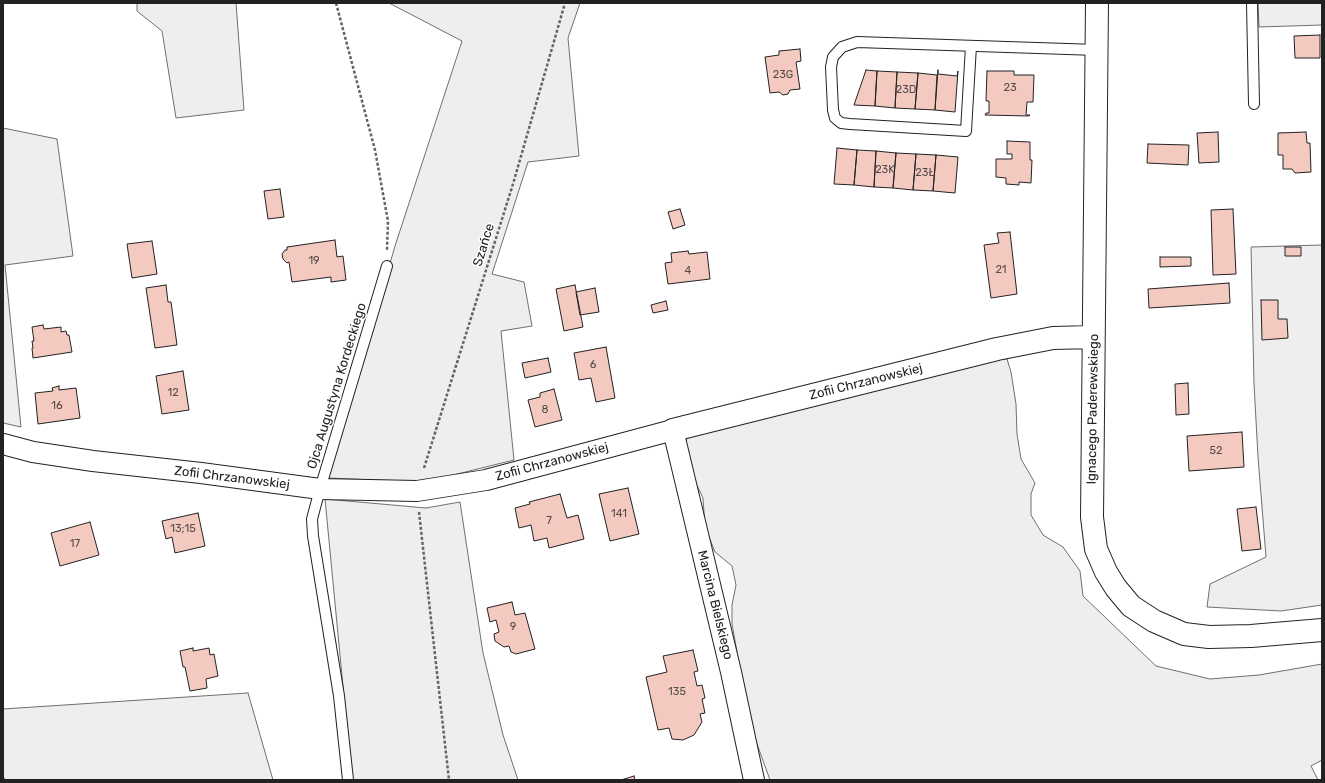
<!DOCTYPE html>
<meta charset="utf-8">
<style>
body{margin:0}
#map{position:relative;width:1325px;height:783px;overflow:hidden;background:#fff;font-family:Rubik,sans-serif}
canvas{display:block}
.frame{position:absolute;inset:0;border:4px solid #222;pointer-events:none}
</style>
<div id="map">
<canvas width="1325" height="783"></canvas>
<div class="frame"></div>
</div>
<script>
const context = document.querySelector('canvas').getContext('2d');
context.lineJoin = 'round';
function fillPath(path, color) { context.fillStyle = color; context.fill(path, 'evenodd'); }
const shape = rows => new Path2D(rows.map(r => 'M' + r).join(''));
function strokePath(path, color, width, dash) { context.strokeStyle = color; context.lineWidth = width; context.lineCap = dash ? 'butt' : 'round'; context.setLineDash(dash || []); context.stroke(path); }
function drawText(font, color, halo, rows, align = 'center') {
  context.font = font + ' Rubik,sans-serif'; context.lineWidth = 3; context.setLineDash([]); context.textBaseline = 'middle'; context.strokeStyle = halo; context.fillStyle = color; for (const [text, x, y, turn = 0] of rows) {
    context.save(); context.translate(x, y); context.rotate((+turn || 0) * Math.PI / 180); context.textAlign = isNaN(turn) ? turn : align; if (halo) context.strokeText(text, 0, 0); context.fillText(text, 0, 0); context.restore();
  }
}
const green = shape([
 [137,3,236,3,244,110,176,118,162,31,137,11,137,3],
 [389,3,580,3,568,38,579,156,528,162,492,274,524,282,532,326,501,331,514,460,425,482,328,478,395,246,462,41,389,3],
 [1258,3,1322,3,1322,25,1259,27,1258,3],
 [3,128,57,139,73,256,5,265,21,427,3,423,3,128],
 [1322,245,1322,605,1281,611,1207,607,1210,584,1266,557,1258,457,1254,384,1251,247,1322,245],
 [994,359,1007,359,1011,372,1016,404,1017,434,1021,459,1035,483,1031,494,1031,515,1043,535,1063,547,1080,571,1083,596,1156,666,1210,679,1259,675,1322,664,1322,760,1311,766,1318,780,770,780,731,672,737,652,732,624,732,605,736,585,732,566,715,552,705,527,703,498,692,475,685,447,687,437,994,359],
 [325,499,426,508,460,502,483,653,503,735,518,780,352,780,325,499],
 [248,693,273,780,5,780,3,776,3,709,248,693]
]);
fillPath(green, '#eee');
strokePath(green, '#6f6f6f', 1);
const building = shape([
 [1320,35,1320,58,1295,58,1294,36,1320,35],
 [800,49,801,61,796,62,800,89,790,90,788,94,783,95,779,92,770,93,765,57,779,55,779,51,800,49],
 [866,70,877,71,875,106,854,105,866,70],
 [938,70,938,74,957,76,958,71,955,112,935,110,938,70],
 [877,71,897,72,895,108,875,106,877,71],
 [987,71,1014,71,1014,75,1034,75,1033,102,1027,102,1026,115,1030,115,1029,116,985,115,986,113,989,113,989,101,986,101,987,71],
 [897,72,918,73,915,109,895,108,897,72],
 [918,73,937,75,935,110,915,109,918,73],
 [1218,132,1219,162,1199,163,1197,133,1218,132],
 [1306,132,1307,143,1310,143,1311,172,1295,173,1292,169,1283,169,1283,155,1278,155,1278,133,1306,132],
 [1007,141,1030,142,1030,160,1032,160,1031,183,1019,182,1019,185,1006,184,1006,178,996,177,996,159,1012,159,1012,154,1007,154,1007,141],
 [1148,144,1189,145,1188,165,1147,163,1148,144],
 [837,148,857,150,854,185,834,184,837,148],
 [857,150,876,151,874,187,854,185,857,150],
 [876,151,896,153,893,188,874,187,876,151],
 [896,153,916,154,913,190,893,188,896,153],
 [916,154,936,155,933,191,913,190,916,154],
 [936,155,958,157,955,193,933,191,936,155],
 [280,189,284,217,268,219,264,191,280,189],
 [680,209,685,225,673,229,668,212,680,209],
 [1233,209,1236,274,1213,275,1211,210,1233,209],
 [1010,232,1017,294,991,298,984,245,999,243,997,233,1010,232],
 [335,240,337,257,343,256,346,280,331,282,331,277,292,282,289,262,287,263,283,259,282,254,285,250,287,250,287,247,335,240],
 [152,241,157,274,132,278,127,244,152,241],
 [1285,247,1301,247,1301,256,1285,256,1285,247],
 [688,251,689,254,707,252,710,279,668,284,665,263,672,262,671,253,688,251],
 [1160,257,1191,257,1191,266,1160,267,1160,257],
 [1229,283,1230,303,1149,308,1148,289,1229,283],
 [166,285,168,302,171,302,177,345,155,348,146,288,166,285],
 [575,285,583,327,564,331,556,289,575,285],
 [595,288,599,312,580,315,576,292,595,288],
 [1261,300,1278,300,1278,319,1287,319,1288,338,1262,340,1261,300],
 [666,301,668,310,653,313,651,305,666,301],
 [43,325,44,329,61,327,61,332,66,331,67,335,69,335,72,352,33,358,32,348,33,348,32,341,34,341,32,327,43,325],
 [606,347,615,398,596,402,591,378,579,380,574,353,606,347],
 [548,358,551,372,525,378,522,363,548,358],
 [183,371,189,410,162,414,156,376,183,371],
 [1188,383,1189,414,1176,415,1175,384,1188,383],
 [59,386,59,390,76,388,80,418,38,424,35,393,53,391,52,388,59,386],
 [554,389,562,420,535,427,528,400,540,397,540,393,554,389],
 [1242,432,1244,467,1189,471,1187,436,1242,432],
 [628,488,639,534,610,541,599,494,628,488],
 [560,494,567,518,578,515,584,539,549,548,547,538,534,541,531,525,519,528,515,508,530,504,529,502,560,494],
 [1256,507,1261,549,1242,551,1237,509,1256,507],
 [198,513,205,546,175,553,172,537,166,539,162,521,198,513],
 [90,522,99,555,60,566,51,533,90,522],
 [512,602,515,615,525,613,535,649,516,654,511,652,509,646,504,647,495,641,494,634,499,632,496,620,490,622,487,608,512,602],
 [193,648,193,651,209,648,210,655,214,654,218,676,206,679,207,688,190,691,185,667,183,667,180,651,193,648],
 [693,650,698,671,694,672,697,686,702,685,705,698,702,699,705,713,700,714,702,722,694,735,683,740,672,739,669,728,658,730,646,677,667,672,663,656,693,650],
 [634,776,635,780,621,780,634,776]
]);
fillPath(building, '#f3c9c0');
strokePath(building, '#222', 1);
const lane = shape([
 [1252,3,1254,104],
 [971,46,966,131,850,124,841,123,835,118,833,110,831,67,833,57,842,47,857,42,1097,50],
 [348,780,339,696,313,536,312,519,320,489,387,266]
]);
const street = shape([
 [3,444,33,452,93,461,201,473,320,489,417,491,486,480,673,430,731,672,754,780]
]);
const secondary = shape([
 [1097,3,1092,517,1096,549,1106,572,1116,588,1131,606,1154,621,1184,634,1209,637,1251,636,1322,630],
 [673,430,997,349,1053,338,1093,337]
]);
strokePath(lane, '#222', 12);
strokePath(street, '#222', 22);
strokePath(secondary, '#222', 24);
strokePath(shape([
 [336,3,375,150,388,221,387,250],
 [424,468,513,184,565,3],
 [419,512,449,780]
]), '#646464', 2.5, [3, 2]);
strokePath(lane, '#fff', 10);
strokePath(street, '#fff', 20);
strokePath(secondary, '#fff', 22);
drawText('11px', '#564c4a', null, [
 ["23G",783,75],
 ["23",1010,88],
 ["23D",906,90],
 ["23K",885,170],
 ["23Ł",925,173],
 ["19",314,261],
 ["21",1001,270],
 ["4",688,271],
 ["6",593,365],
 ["12",173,393],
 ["16",57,406],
 ["8",545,410],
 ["52",1216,451],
 ["141",619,514],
 ["7",549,521],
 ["13;15",183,529],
 ["17",75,544],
 ["9",513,627],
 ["135",677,692]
]);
drawText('13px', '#222', '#fff', [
 ["Szańce",484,245,-73],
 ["Zofii Chrzanowskiej",866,382,-14],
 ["Ojca Augustyna Kordeckiego",337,386,-73],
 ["Ignacego Paderewskiego",1093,409,-89],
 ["Zofii Chrzanowskiej",552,462,-15],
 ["Zofii Chrzanowskiej",232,478,7],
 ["Marcina Bielskiego",715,605,76]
]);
</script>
